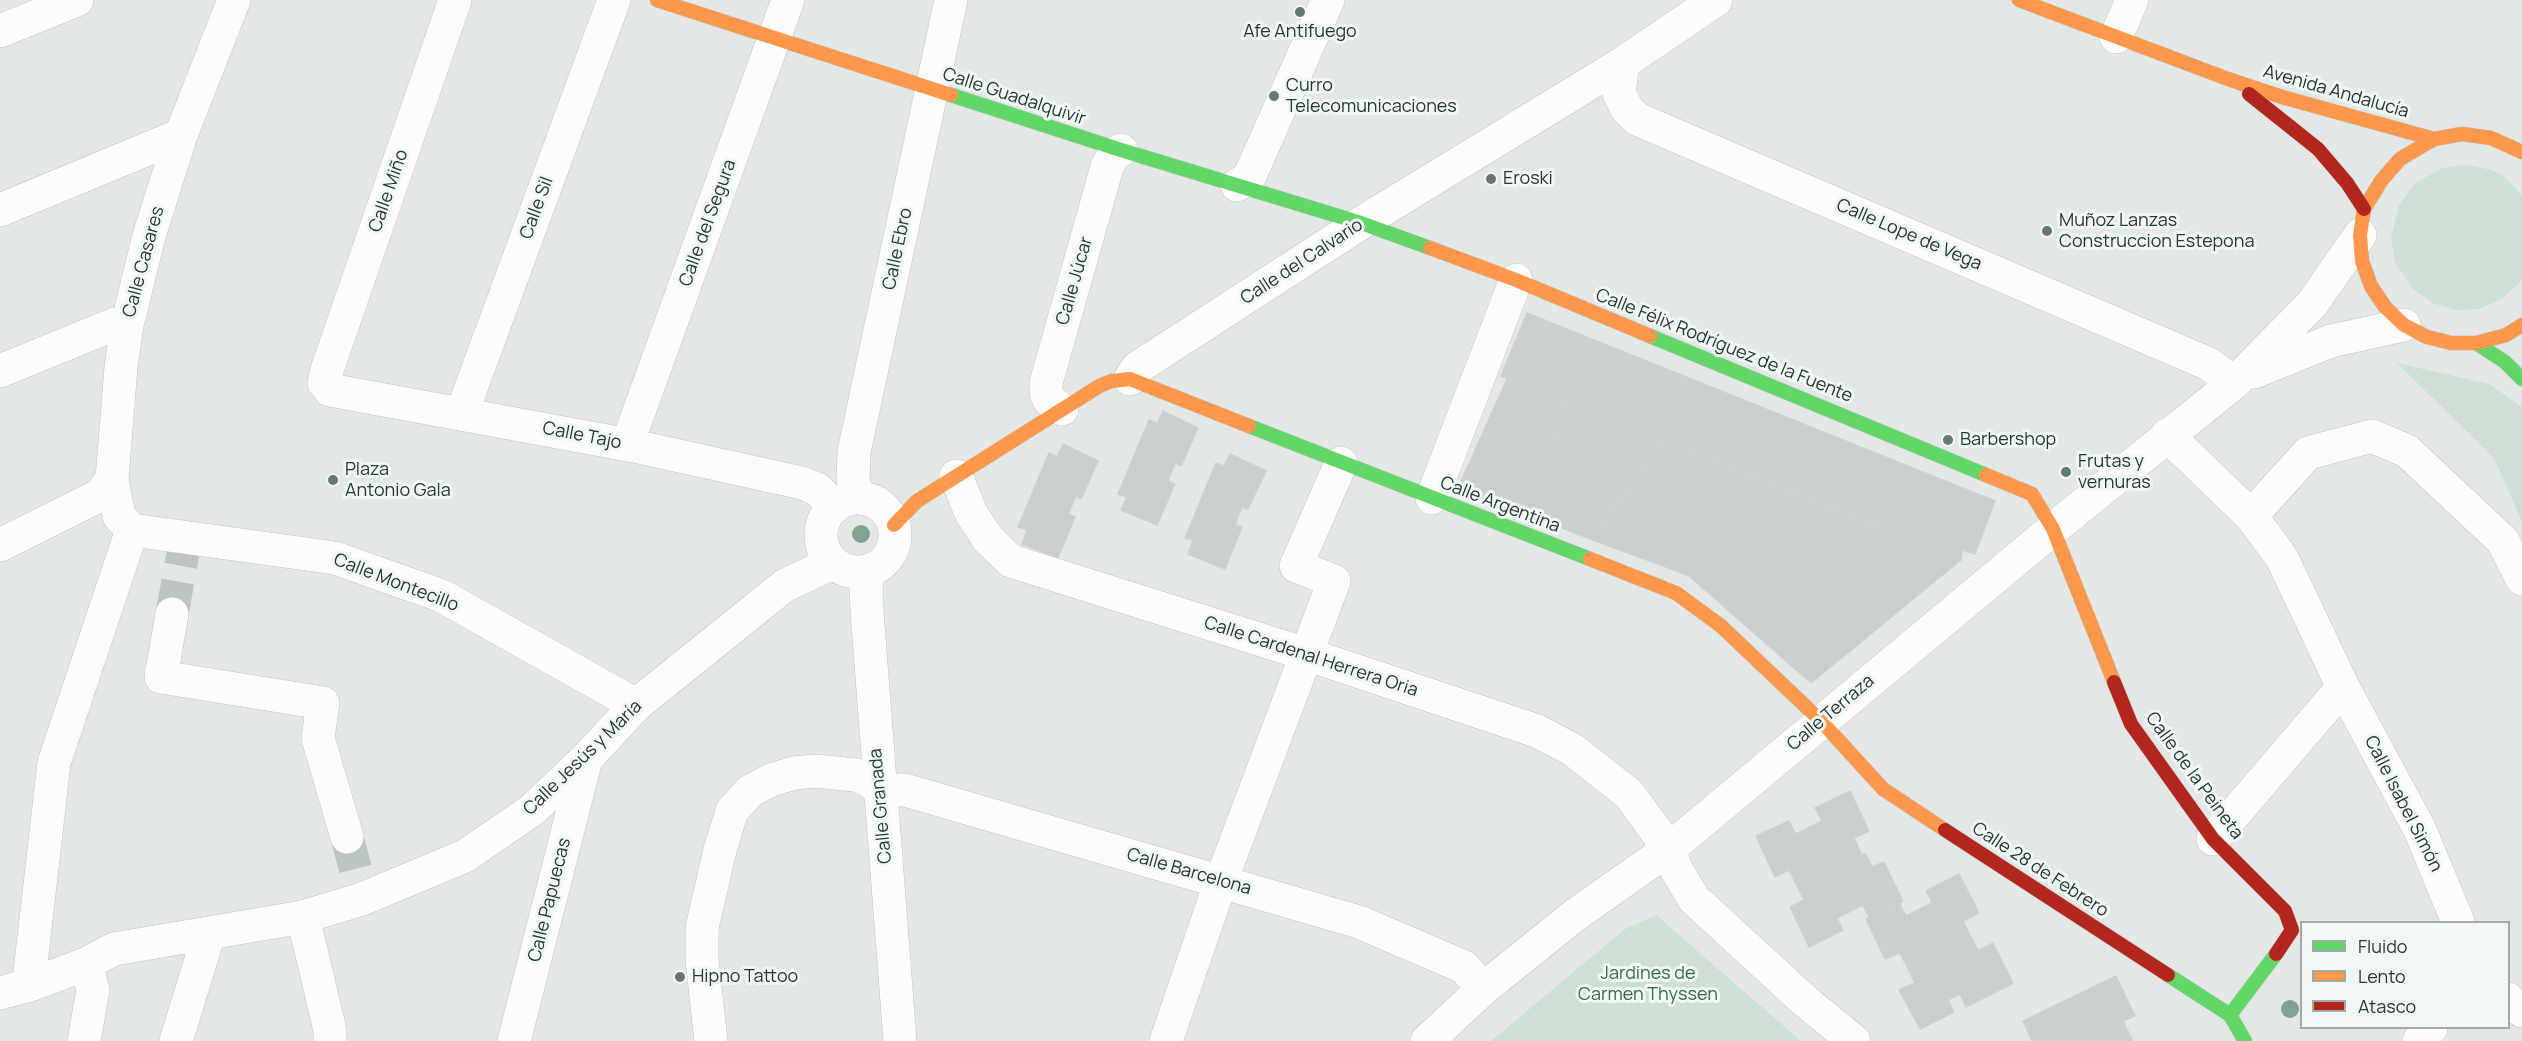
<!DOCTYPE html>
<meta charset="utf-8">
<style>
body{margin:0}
#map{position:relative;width:2522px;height:1041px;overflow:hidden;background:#e3e8e6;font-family:Manrope,sans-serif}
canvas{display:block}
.legend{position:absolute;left:2300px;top:921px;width:210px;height:108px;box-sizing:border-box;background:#f1f7f4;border:2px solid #9faba7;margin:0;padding:8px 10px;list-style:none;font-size:18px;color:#243833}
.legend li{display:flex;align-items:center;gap:12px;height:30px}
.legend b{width:30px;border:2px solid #9faba7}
</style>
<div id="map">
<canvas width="2522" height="1041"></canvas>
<ul class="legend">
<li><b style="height:8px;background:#63d668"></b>Fluido</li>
<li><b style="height:8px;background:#ff974d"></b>Lento</li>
<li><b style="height:8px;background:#b3261e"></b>Atasco</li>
</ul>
</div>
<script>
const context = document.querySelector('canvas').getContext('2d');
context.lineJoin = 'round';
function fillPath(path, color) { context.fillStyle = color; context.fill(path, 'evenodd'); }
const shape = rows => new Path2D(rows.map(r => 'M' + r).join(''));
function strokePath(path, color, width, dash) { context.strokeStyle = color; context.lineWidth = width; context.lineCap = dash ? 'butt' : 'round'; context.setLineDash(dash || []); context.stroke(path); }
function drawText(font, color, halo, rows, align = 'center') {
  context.font = font + ' Manrope,sans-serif'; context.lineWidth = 6; context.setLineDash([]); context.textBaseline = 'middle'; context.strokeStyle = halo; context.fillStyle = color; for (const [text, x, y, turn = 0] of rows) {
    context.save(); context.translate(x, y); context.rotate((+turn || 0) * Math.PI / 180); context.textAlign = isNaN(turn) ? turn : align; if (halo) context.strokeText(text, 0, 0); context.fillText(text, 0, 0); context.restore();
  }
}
fillPath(shape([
 [2467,165,2492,170,2506,178,2522,195,2522,280,2503,298,2480,309,2456,310,2432,303,2412,288,2395,262,2391,237,2399,205,2414,184,2442,168],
 [2397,363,2489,384,2522,407,2522,522,2494,458],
 [1656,915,1801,1041,1491,1041,1625,929]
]), '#cedfd3');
const building = shape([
 [1527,313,1995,501,1975,554,1962,550,1961,560,1501,376,1527,313],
 [1507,379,1564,401,1551,433,1559,437,1551,454,1574,464,1566,487,1616,507,1593,540,1458,488,1507,379],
 [1564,401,1663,441,1616,507,1566,487,1574,464,1551,454,1559,437,1551,433,1564,401],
 [1163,411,1198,428,1181,466,1175,463,1168,481,1175,484,1157,525,1121,510,1127,497,1118,494,1149,420,1157,424,1163,411],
 [1663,441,1755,477,1674,570,1593,540,1663,441],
 [1063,444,1098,461,1081,499,1076,496,1068,514,1075,517,1058,558,1022,544,1027,530,1018,527,1049,453,1057,457,1063,444],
 [1230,454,1266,471,1248,509,1242,507,1235,525,1242,527,1225,569,1188,554,1193,540,1185,538,1216,463,1224,466,1230,454],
 [1755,477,1961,560,1811,683,1689,576,1674,570,1755,477],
 [1850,791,1869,831,1854,838,1862,855,1865,853,1872,867,1884,862,1903,901,1869,917,1863,905,1837,918,1843,930,1809,947,1790,907,1804,900,1789,870,1775,877,1756,836,1789,821,1796,834,1822,821,1815,808,1850,791],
 [1959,874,1979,913,1963,921,1978,951,1993,943,2013,983,1966,1007,1960,994,1948,1000,1954,1012,1920,1029,1899,990,1915,983,1900,953,1885,959,1866,919,1899,902,1906,916,1932,903,1926,891,1959,874],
 [2116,976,2135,1016,2123,1021,2133,1041,2032,1041,2023,1021,2116,976]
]);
fillPath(building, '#cacfcd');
strokePath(building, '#ccd1cf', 1.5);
strokePath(shape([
 [172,614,184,548],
 [347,837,358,879]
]), '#bdc5c2', 33, [33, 16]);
const street = shape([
 [455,0,327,370,324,383,330,390,634,446,802,483,817,489,834,506],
 [0,31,77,0],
 [2116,37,2132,0],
 [1623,63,1619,93,1627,109,1637,119,2209,364,2234,383],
 [1237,185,1248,179,1252,171,1328,0],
 [0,210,181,135],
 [0,371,115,324,127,325],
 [2254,372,2331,341,2404,325],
 [1130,379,1137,368,1361,223,1623,63,1716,0],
 [1062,409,1049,400,1046,393,1046,383,1107,167,1113,156,1121,150],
 [458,413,464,407,614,0],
 [2167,435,2251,516,2282,558,2343,687,2420,830,2458,922],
 [634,446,632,431,788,0],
 [956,476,971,513,988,539,1011,561,1306,654,1537,731,1573,750,1629,794,1669,849,1676,869,1694,899,1805,1001,1854,1041],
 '821 535a37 37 0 1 1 74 0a37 37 0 1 1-74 0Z',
 [857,498,853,479,854,452,951,0],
 [1432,498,1516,280],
 [2251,516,2308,453,2372,436,2407,451,2503,541,2522,579],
 [132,530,119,516,112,479,121,367,127,325,149,236,181,135,234,0],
 [132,530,335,558,442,596,636,705],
 [0,545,100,495,112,479],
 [868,572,866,591,868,625,900,1041],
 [172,614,161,677,323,703,318,738,347,837],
 [2213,839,2343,687],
 [303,917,330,1030,330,1041],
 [30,985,30,972,54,763,132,530],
 [0,993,30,985,86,964,114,949,303,917,362,899,465,856,532,810,586,759,636,705,784,586,832,563],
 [2508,999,2522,1011],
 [84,1041,93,990,86,964],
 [176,1041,209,934],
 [514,1041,586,759],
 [711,1041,702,960,702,928,720,850,732,811,750,791,771,780,794,773,815,771,855,775,868,780,880,790,905,790,1359,922,1464,967,1483,989],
 [1166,1041,1221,881,1334,581,1296,566,1341,463],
 [1427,1041,1483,989,1575,915,1669,849,2053,529,2234,383,2312,304,2360,235],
 [2419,1041,2431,1028]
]);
const fast = shape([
 [951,95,1121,150,1361,223,1430,248],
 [1650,336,1986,475],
 [2476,343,2505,362,2522,379],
 [1249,426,1590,559],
 [2168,975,2230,1015,2245,1041],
 [2230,1015,2276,954]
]);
const slow = shape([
 [657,0,951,95],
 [2019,0,2228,79,2282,97,2434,139],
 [2522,152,2491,138,2462,134,2434,139,2400,159,2381,181,2364,209,2360,235,2362,261,2371,286,2385,307,2404,325,2427,337,2451,343,2476,343,2506,335,2522,325],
 [1430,248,1516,280,1650,336],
 [1986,475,2032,494,2053,529,2114,682],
 [894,525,917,501,1101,385,1112,381,1130,379,1249,426],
 [1590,559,1676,593,1721,626,1821,721,1883,789,1945,830]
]);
const jam = shape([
 [2249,94,2318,149,2347,183,2364,209],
 [2114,682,2131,724,2213,839,2285,911,2292,930,2276,954],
 [1945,830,2168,975]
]);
strokePath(street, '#c0c5c3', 34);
strokePath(fast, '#c0c5c3', 15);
strokePath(slow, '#c0c5c3', 15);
strokePath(jam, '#c0c5c3', 15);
strokePath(street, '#fbfcfb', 33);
strokePath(fast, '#63d668', 14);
strokePath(slow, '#ff974d', 14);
strokePath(jam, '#b3261e', 14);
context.fillStyle = '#82a38f';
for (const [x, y] of [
 [861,534],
 [2290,1009]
]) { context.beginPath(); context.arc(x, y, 9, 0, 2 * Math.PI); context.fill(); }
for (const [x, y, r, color] of [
 [1300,12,6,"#677672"],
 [1274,96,6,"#677672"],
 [1491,179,6,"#677672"],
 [2047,231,6,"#677672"],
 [1948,440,6,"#677672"],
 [2066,472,6,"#677672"],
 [333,480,6,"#677672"],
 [680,977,6,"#677672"]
]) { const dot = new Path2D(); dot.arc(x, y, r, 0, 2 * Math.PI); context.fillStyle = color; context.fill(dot); strokePath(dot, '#f1f7f4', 2); }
drawText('18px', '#243833', '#f1f7f4', [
 ["Afe Antifuego",1300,32,"center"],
 ["Curro",1286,86],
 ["Telecomunicaciones",1286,107],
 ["Eroski",1503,179],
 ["Muñoz Lanzas",2059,221],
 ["Construccion Estepona",2059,242],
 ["Barbershop",1960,440],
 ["Frutas y",2078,462],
 ["vernuras",2078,483],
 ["Plaza",345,470],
 ["Antonio Gala",345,491],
 ["Hipno Tattoo",692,977]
], 'left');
drawText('18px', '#243833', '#f1f7f4', [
 ["Avenida Andalucía",2336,92,16],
 ["Calle Guadalquivir",1014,97,18],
 ["Calle Miño",389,191,-71],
 ["Calle Sil",537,208,-70],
 ["Calle del Segura",708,223,-70],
 ["Calle Lope de Vega",1909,235,23],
 ["Calle Ebro",898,249,-78],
 ["Calle Casares",144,262,-75],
 ["Calle del Calvario",1302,262,-33],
 ["Calle Júcar",1075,281,-74],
 ["Calle Félix Rodríguez de la Fuente",1724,346,22],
 ["Calle Tajo",582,436,11],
 ["Calle Argentina",1500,505,21],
 ["Calle Montecillo",396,583,21],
 ["Calle Cardenal Herrera Oria",1311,657,18],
 ["Calle Terraza",1831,713,-40],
 ["Calle Jesús y María",583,758,-44],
 ["Calle de la Peineta",2194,776,54],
 ["Calle Isabel Simón",2403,804,63],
 ["Calle Granada",881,806,-95],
 ["Calle 28 de Febrero",2040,870,33],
 ["Calle Barcelona",1189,872,16],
 ["Calle Papuecas",550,900,-76]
]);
drawText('18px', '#336a48', '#f1f7f4', [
 ["Jardines de",1648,974],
 ["Carmen Thyssen",1648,995]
]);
</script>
